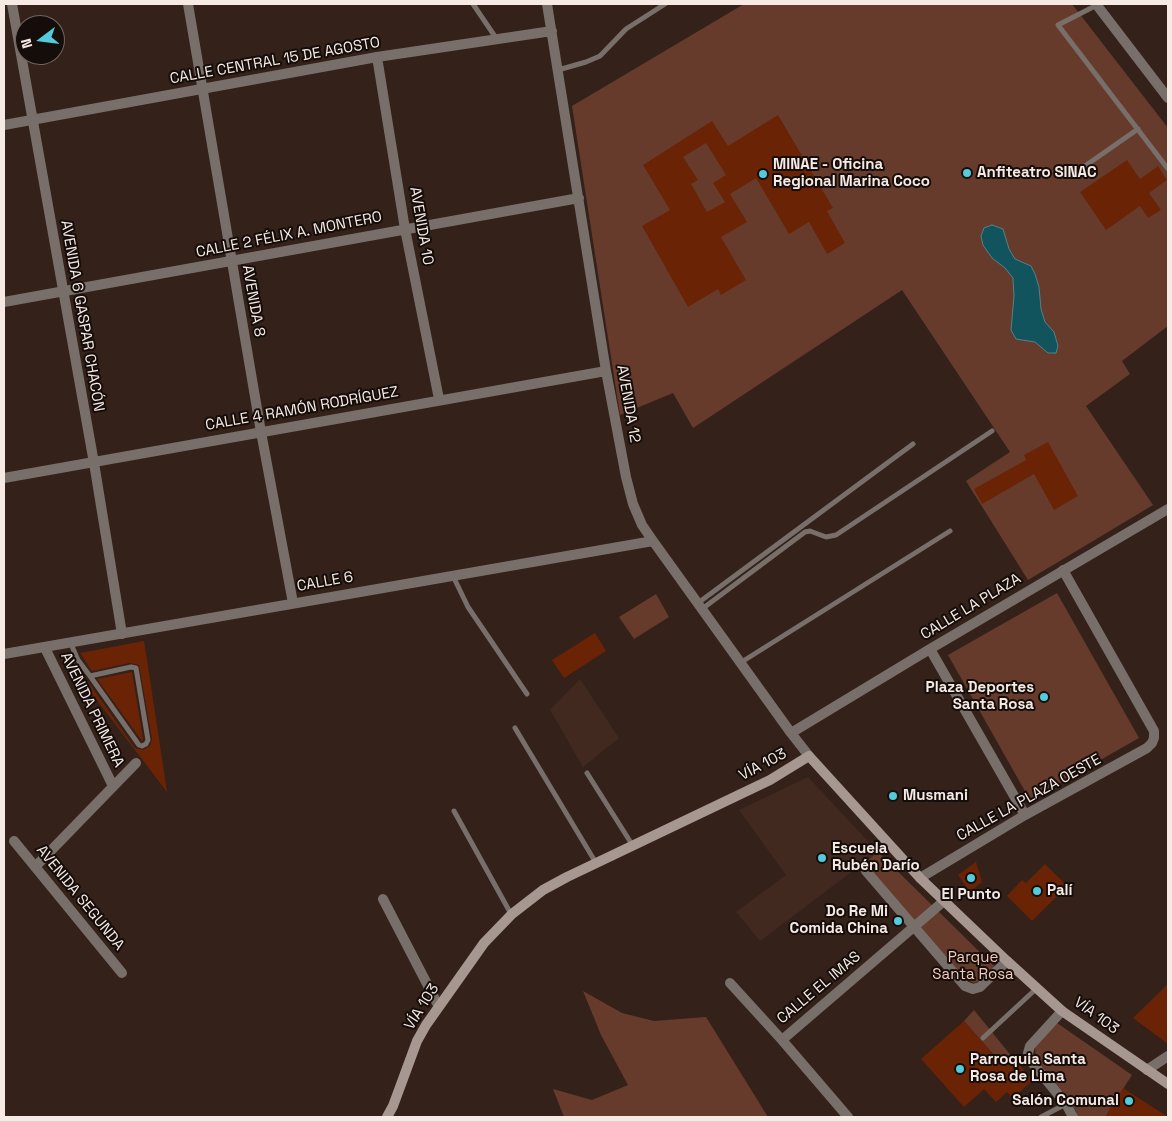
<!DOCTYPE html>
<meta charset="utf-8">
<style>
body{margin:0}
#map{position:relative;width:1172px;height:1121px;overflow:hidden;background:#33211a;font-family:"Space Grotesk",sans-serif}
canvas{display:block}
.frame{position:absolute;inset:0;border:5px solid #f7eae5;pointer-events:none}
.north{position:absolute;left:15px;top:15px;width:50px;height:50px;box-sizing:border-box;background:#150d0a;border:1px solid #6f6562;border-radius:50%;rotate:255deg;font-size:14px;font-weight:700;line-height:20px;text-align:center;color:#f7eae5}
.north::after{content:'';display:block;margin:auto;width:18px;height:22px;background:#53cbdc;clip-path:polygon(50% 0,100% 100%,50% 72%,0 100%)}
</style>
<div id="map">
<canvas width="1172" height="1121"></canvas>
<div class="frame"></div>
<div class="north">N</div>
</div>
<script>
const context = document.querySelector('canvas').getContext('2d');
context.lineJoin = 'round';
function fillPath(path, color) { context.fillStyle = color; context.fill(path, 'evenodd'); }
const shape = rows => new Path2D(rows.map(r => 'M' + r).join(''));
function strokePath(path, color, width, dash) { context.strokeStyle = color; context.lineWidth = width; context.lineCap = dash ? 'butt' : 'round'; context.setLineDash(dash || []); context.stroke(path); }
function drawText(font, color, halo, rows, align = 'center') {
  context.font = font + ' "Space Grotesk",sans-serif'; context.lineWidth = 4; context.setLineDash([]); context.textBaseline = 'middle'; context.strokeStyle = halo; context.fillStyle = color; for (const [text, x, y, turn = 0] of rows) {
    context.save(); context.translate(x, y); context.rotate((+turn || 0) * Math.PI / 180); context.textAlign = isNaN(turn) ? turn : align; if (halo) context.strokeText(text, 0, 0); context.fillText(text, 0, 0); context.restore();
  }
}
fillPath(shape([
 [580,679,619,738,583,767,550,710],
 [808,777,878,852,760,941,736,912,786,875,739,810]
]), '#422920');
fillPath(shape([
 [744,4,1072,4,1168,128,1168,326,1122,361,1130,374,1086,406,1153,505,1028,580,966,481,1010,452,902,290,693,428,673,393,620,415,572,106],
 [1057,593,1139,738,1030,800,948,655],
 [656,594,669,617,634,639,619,617],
 [878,852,995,967,980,981,974,983,964,979,863,864],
 [583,991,622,1013,654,1021,706,1017,768,1117,564,1117,553,1089,592,1100,628,1085,601,1035],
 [974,1010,1013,1058,994,1075,993,1054,964,1021],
 [1057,1023,1132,1075,1107,1114,1111,1117,1077,1117,1076,1111,1067,1097,1036,1060,1035,1047]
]), '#673b2b');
const water = shape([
 [992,225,1003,229,1009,249,1015,259,1031,266,1035,274,1039,287,1041,309,1045,322,1054,332,1058,346,1056,353,1048,353,1035,342,1016,339,1011,330,1014,296,1013,278,1005,268,992,258,983,245,981,236,984,228,992,225]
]);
fillPath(water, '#11545d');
strokePath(water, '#568186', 1);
fillPath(shape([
 [778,115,833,208,827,211,845,243,827,254,809,222,789,234,756,178,730,194,747,222,721,237,746,280,721,295,718,289,688,307,642,226,670,210,643,165,712,121,728,146],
 [706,143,726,175,713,183,725,202,707,212,691,184,698,180,683,157],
 [1127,160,1140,179,1158,166,1167,180,1149,193,1161,210,1148,218,1140,206,1106,230,1080,192],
 [1048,442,1078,496,1054,510,1034,474,982,504,974,489,1026,460,1024,455],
 [595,633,606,651,564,678,552,660],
 [144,641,151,686,167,792,64,657,71,655,74,662,135,748,143,750,150,746,152,739,139,665,130,663,92,671,80,653],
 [132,672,143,739,142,741,97,679],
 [976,862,982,882,970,892,958,875],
 [1045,864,1067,886,1032,921,1007,896,1022,880,1026,883],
 [1168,984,1168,1044,1133,1018],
 [964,1021,1004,1066,1013,1058,1033,1080,1013,1098,1007,1092,996,1102,984,1089,964,1107,921,1059],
 [1123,1088,1168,1117,1105,1117]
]), '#6a2405');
strokePath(shape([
 [473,4,496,38],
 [1097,5,1058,25,1168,169],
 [558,70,586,62,600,56,626,29,665,4],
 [1072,175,1138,129],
 [453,576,468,607,527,694],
 [698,603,913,444],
 [702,609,805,532,810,531,826,537,836,535,992,431],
 [71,644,78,660,90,676,139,745,142,746,146,744,148,740,136,668,131,667,90,676],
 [740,663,950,531],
 [515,728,596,863],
 [587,773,633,846],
 [454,811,511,914],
 [983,1038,1037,988],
 [1041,1117,1066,1104]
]), '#786e6a', 5);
strokePath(shape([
 [12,4,94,463,122,634],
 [188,4,261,432,293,603],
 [547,4,606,371,626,477,633,504,642,525,653,541,791,733,809,756],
 [1096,4,1168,98],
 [377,57,405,229,439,399],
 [4,125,377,57,552,31],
 [4,302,579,198],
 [4,478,606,371],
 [45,648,113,786],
 [930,649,1025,815],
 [4,654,653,541],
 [791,733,930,649,1168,509],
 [14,841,122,973],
 [35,867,136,763],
 [866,871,965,986,973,989,980,987,1007,961],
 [920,878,1025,815,1147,748,1152,743,1154,738,1154,731,1063,570],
 [383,899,438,1005],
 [730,983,782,1040,848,1117],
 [1062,1011,1030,1046,1028,1053,1030,1060,1066,1104,1073,1117],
 [782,1040,944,901],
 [1147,1070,1168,1056]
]), '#786e6a', 10);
strokePath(shape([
 [387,1117,393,1106,417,1041,426,1025,484,943,512,914,543,890,567,877,770,780,809,756,920,878,1007,961,1062,1011,1168,1084]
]), '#a79791', 10);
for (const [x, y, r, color] of [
 [967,173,5,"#53cbdc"],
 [763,174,5,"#53cbdc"],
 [1044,697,5,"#53cbdc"],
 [893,796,5,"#53cbdc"],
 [822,858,5,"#53cbdc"],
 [971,878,5,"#53cbdc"],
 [1037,891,5,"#53cbdc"],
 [898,921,5,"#53cbdc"],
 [960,1069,5,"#53cbdc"],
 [1129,1101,5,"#53cbdc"]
]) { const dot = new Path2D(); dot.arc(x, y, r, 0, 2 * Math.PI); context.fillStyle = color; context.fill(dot); strokePath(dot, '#150d0a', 2); }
drawText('15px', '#f7eae5', '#150d0a', [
 ["CALLE CENTRAL 15 DE AGOSTO",275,61,-10],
 ["AVENIDA 10",421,226,80],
 ["CALLE 2 FÉLIX A. MONTERO",289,235,-11],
 ["AVENIDA 8",253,301,80],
 ["AVENIDA 6 GASPAR CHACÓN",82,316,80],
 ["AVENIDA 12",628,404,80],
 ["CALLE 4 RAMÓN RODRÍGUEZ",302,409,-10],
 ["CALLE 6",325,582,-10],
 ["CALLE LA PLAZA",971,607,-31],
 ["AVENIDA PRIMERA",92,710,64],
 ["VÍA 103",763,765,-28],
 ["CALLE LA PLAZA OESTE",1029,798,-29],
 ["AVENIDA SEGUNDA",80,898,51],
 ["CALLE EL IMAS",819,988,-40],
 ["VÍA 103",422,1007,-58],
 ["VÍA 103",1096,1016,36]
]);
drawText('bold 15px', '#f7eae5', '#150d0a', [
 ["MINAE - Oficina",773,165],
 ["Regional Marina Coco",773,182],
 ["Anfiteatro SINAC",977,173],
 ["Plaza Deportes",1034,688,"right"],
 ["Santa Rosa",1034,705,"right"],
 ["Musmani",903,796],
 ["Escuela",832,849],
 ["Rubén Darío",832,866],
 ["Palí",1047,891],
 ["El Punto",971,895,"center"],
 ["Do Re Mi",888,912,"right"],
 ["Comida China",888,929,"right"],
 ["Parroquia Santa",970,1060],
 ["Rosa de Lima",970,1077],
 ["Salón Comunal",1119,1101,"right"]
], 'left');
drawText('15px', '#f7cbbb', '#150d0a', [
 ["Parque",973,958],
 ["Santa Rosa",973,975]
]);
</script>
